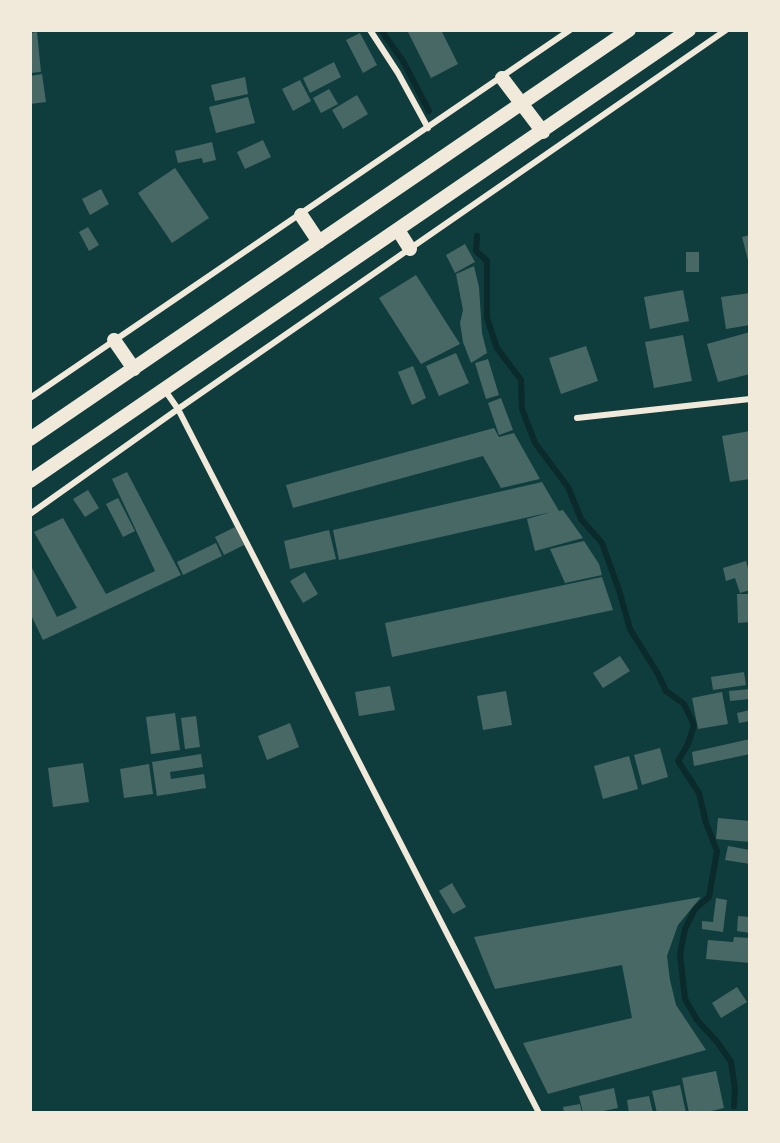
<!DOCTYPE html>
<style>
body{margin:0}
#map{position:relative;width:780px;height:1143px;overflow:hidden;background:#0f3d3e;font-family:Montserrat,sans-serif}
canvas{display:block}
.frame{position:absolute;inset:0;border:32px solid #f1e9da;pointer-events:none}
</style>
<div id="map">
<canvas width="780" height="1143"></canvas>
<div class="frame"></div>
</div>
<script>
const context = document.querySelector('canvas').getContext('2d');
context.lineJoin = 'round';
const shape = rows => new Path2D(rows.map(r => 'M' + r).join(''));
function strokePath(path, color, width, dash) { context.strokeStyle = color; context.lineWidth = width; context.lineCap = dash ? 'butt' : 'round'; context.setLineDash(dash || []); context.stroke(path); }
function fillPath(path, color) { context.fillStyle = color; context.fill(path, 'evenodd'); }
strokePath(shape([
 [381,30,403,61,429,111],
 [477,236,476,251,487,261,487,318,497,348,521,380,522,409,535,443,568,487,581,519,602,543,619,590,630,629,658,674,666,691,684,704,694,725,688,744,678,761,699,793,706,823,717,851,709,897,695,909,685,929,680,954,685,999,697,1020,718,1043,731,1062,735,1089,734,1106]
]), '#0a2a2b', 6);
fillPath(shape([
 [407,30,441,30,458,64,431,78],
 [37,32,41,72,30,73,30,33],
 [360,33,377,65,363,73,346,40],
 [334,62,341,77,310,93,303,78],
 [42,74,46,102,30,104,30,76],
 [245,77,248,94,215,101,211,85],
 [300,80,311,101,293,111,282,89],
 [329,89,338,104,321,113,313,98],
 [357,95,368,114,343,129,332,110],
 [248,97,255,123,216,133,209,107],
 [263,140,271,157,245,169,237,152],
 [212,142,216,160,203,163,202,158,178,163,175,151],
 [175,168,209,218,172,243,138,193],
 [101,189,109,204,90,215,82,199],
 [88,227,99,245,89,251,79,232],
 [750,235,750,264,749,264,742,237],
 [465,244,475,262,455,273,446,255],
 [686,252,699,252,699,272,686,272],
 [474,266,479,287,482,333,487,353,471,363,463,342,460,323,463,310,456,274],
 [416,275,460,344,421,364,379,298],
 [683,290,689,321,650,329,644,297],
 [750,293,750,325,726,329,721,297],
 [750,332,750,374,718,382,707,344],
 [683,335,692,381,654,388,645,342],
 [586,346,598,381,561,394,549,358],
 [456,353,469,383,439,396,426,366],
 [488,359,499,395,486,399,475,363],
 [413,366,426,398,412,405,398,372],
 [501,398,513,430,499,435,488,403],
 [494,428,499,437,514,433,540,479,501,488,483,456,293,508,286,485],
 [750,431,750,479,730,482,722,436],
 [127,472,181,575,43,640,30,613,30,564,57,617,77,608,34,532,63,518,106,594,155,571,112,479],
 [542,482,559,511,563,510,583,538,535,551,527,519,551,512,339,560,333,530],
 [88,490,99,508,85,517,73,499],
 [118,498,135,531,123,537,106,504],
 [235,527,244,545,224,555,215,537],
 [329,530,336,559,290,569,284,541],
 [584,541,599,564,602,575,565,583,550,549],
 [216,543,222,556,183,575,177,562],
 [746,561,750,576,750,590,740,593,735,578,726,581,723,568],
 [305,572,318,594,303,603,290,581],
 [602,577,613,610,392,657,385,623],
 [737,594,750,594,750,622,738,623],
 [620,656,630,671,603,688,593,673],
 [744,672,746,685,713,690,711,677],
 [390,686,395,710,359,716,355,692],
 [750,689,750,699,730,701,729,691],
 [506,691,512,725,483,730,477,696],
 [722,692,728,724,698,729,692,698],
 [750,710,750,721,739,723,737,713],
 [175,713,180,750,151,754,146,717],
 [196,716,200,747,185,749,181,718],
 [290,723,299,747,267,760,258,736],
 [750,739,750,754,694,766,692,752],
 [660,748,668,777,642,785,634,755],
 [201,754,203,767,170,772,171,779,204,774,206,788,157,796,152,762],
 [629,756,638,789,603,799,594,766],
 [83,763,89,802,53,807,48,768],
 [149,764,153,794,124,798,120,769],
 [718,818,750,821,750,842,716,839],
 [728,846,750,850,750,864,725,860],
 [452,883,466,907,453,914,439,891],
 [701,897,678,925,667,956,670,980,676,1005,706,1050,548,1094,523,1043,632,1018,622,965,495,989,474,937],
 [716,898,727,900,723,932,702,929,702,921,713,922],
 [738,916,750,917,750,933,737,931],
 [734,937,750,938,750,963,706,959,708,940,733,942],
 [737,987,747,1002,721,1018,712,1003],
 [716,1071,724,1108,703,1113,689,1113,682,1078],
 [680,1085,686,1113,657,1113,652,1091],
 [614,1088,618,1108,594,1113,583,1113,579,1096],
 [649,1096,653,1113,629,1113,627,1100],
 [580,1104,582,1113,564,1113,563,1107]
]), '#486865');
strokePath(shape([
 [370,30,398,73,428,128],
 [164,389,178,409,539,1113],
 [30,398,570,30],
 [577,418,750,399],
 [30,514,178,409,726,30]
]), '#f1e9da', 6);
strokePath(shape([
 [502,78,543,132],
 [301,215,319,242],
 [398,230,410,249],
 [114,340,134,369],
 [30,439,629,30],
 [30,481,689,30]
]), '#f1e9da', 14);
</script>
